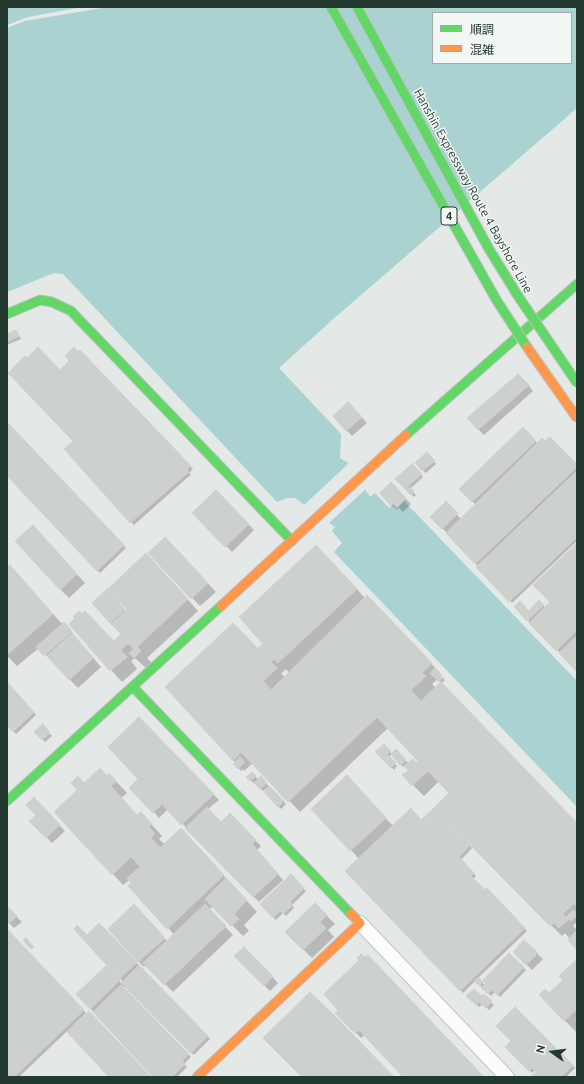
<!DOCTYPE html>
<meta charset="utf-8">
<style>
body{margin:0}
#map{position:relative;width:584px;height:1084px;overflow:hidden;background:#e4e8e6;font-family:Ubuntu,"Noto Sans JP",sans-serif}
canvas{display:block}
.frame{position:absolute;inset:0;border:8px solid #24392f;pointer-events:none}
.legend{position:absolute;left:432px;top:12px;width:140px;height:52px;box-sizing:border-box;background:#f2f7f3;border:1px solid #a0aba5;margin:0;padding:5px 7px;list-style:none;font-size:12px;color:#24392f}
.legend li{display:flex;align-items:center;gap:8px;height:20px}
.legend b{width:20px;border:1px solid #a0aba5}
.north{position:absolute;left:532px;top:1032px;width:40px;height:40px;-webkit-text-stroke:3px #f2f7f3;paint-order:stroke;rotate:284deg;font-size:11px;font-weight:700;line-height:16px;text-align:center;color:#24392f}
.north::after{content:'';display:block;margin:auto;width:14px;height:18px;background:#24392f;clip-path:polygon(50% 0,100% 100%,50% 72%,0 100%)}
</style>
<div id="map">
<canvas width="584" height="1084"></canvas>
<div class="frame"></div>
<ul class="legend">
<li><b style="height:5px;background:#63d668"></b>順調</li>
<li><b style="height:5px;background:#ff974d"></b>混雑</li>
</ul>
<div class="north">N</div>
</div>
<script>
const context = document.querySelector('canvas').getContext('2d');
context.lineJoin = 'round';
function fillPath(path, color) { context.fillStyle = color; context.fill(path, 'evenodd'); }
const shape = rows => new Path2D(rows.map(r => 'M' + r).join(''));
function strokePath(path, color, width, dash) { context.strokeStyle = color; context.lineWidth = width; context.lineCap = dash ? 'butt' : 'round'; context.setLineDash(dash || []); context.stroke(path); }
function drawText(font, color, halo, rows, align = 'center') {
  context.font = font + ' Ubuntu,sans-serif'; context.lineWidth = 3; context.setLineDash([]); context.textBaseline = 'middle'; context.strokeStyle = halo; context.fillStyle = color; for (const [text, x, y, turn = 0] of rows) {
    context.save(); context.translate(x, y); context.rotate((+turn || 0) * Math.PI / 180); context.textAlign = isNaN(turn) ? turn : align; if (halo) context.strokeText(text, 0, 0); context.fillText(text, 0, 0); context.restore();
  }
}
fillPath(shape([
 [7,7,577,7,577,108,331,321,279,368,341,434,340,458,348,463,370,497,375,493,389,508,393,505,397,509,404,501,577,681,577,807,334,552,342,543,332,531,335,527,295,498,287,498,277,502,63,274,54,273,7,292],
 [433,13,571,13,571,63,433,63]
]), '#a9d2d0');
fillPath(shape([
 [82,7,109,7,25,21,7,28,7,25,28,17],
 [350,462,367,488,328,524,303,506]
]), '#e4e8e6');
fillPath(shape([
 [16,331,21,339,7,345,7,335],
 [79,353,82,354,193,469,189,473,191,475,187,478,134,525,65,449,74,441,60,372],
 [524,380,533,391,484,435,478,429],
 [354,409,367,423,352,436,334,416],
 [7,423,126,548,100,573,7,475],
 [523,428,538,444,545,443,577,466,577,541,512,603,432,517,446,503,461,519,476,505,460,489],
 [427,453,436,464,426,473,416,463],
 [412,465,423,477,410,489,416,495,414,497,397,479],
 [397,489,411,504,403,512,399,508,397,510,391,505],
 [216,491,254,530,232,552,193,513],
 [41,535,85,583,69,598,60,589],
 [577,545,577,670,515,607,529,612,539,602,546,608,552,602],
 [173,546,216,592,200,606,149,553],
 [327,557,365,598,378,607,442,675,441,676,445,680,441,684,577,824,577,922,573,926,577,930,577,948,565,933,562,936,439,811,437,813,472,848,461,860,476,876,473,879,485,891,487,889,527,931,478,978,485,985,509,954,526,970,500,997,495,992,491,996,475,981,463,993,347,871,359,859,351,850,355,785,393,826,421,821,450,793,439,781,424,796,413,785,409,770,405,765,403,767,392,754,389,757,397,766,394,770,377,752,384,745,392,754,396,750,409,764,416,764,419,761,388,728,300,812,253,763,244,771,243,769,241,771,235,764,236,763,167,687,258,650,265,644],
 [286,669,289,673,285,677,281,674],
 [438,679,442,683,436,688,432,684],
 [155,563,198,611,147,658,152,663,146,668,135,658,131,661,137,669,122,682,70,624,114,643,122,634,93,603,107,591,126,612,128,610,109,589],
 [10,566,63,625,66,626,101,667,78,688,39,648,17,666,7,656,7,569],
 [7,684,36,715,16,734,7,724],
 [139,718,219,800,208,809,222,823,230,815,261,846,257,850,283,880,259,902,168,809,159,818,154,812,139,779],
 [43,726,52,736,45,742,35,732],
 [252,773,259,780,261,778,269,786,263,791,247,777],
 [109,774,127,793,121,798,137,816,151,824,162,836,159,839,165,845,192,841,257,912,244,925,249,931,243,936,213,906,209,910,233,935,173,992,146,965,144,967,138,961,140,911,167,941,174,935,129,880,123,885,113,874,84,784,107,777],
 [269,788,286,804,281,809,265,792],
 [34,799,65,831,52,843,31,821,37,815],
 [291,876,306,891,292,905,294,908,286,916,283,913,276,920,261,905],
 [315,904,335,924,328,930,334,937,312,958,286,932],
 [7,907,22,922,14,928,7,921],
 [99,924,210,1039,194,1055,125,986,123,988,191,1057,184,1064,187,1067,177,1077,154,1077,77,994,106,967,122,984,123,982,87,936],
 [7,931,86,1013,19,1077,7,1077],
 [524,942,543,959,532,970,514,952],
 [244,948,278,983,270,991,235,956],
 [577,961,577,1030,576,1032,540,995,549,995,564,980],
 [468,996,482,998,484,996,494,1005,489,1010,483,1004,479,1007],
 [515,1008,575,1068,566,1077,534,1077,537,1072,535,1070,532,1073,507,1047,513,1041],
 [337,1013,483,1077,404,1077,365,1035,361,1038]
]), '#0003');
const building = shape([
 [16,330,19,336,7,342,7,334,16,330],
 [38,347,60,370,69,361,65,356,74,347,78,351,80,350,191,466,187,470,189,472,184,476,130,523,64,449,73,441,8,373,25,356,27,358,38,347],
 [518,374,529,385,478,430,467,418,518,374],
 [348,402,362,417,346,431,333,416,348,402],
 [7,422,124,545,97,571,7,476,7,422],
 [523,427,536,441,472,502,459,489,523,427],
 [550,437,577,464,577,467,475,564,446,533,542,438,545,441,550,437],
 [427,452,435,461,422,471,415,463,427,452],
 [412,464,422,474,405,489,395,479,412,464],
 [577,471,577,537,509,602,476,567,577,471],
 [391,482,406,498,397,507,393,503,391,506,380,493,391,482],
 [410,487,414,492,411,495,406,490,410,487],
 [216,490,249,524,225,547,192,513,216,490],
 [446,501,458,513,442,529,430,517,446,501],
 [33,525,77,574,60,590,15,541,33,525],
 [165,537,208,583,191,599,148,553,165,537],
 [577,543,577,630,556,651,529,623,550,602,533,585,577,543],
 [316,545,357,589,278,663,274,659,271,662,258,648,263,644,239,617,316,545],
 [146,553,165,574,127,609,108,589,146,553],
 [10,565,53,614,7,655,7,567,10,565],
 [165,574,188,599,137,647,141,651,134,658,129,653,134,649,128,643,121,650,127,657,110,671,69,624,75,618,73,616,79,611,82,614,85,611,114,641,121,634,111,624,165,574],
 [107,589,125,609,110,623,92,603,107,589],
 [367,595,432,663,422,673,426,676,411,690,421,701,441,682,577,823,577,907,574,903,563,914,568,920,559,928,554,923,550,926,434,808,449,793,428,771,412,786,402,775,408,770,404,766,413,759,416,763,418,761,377,717,288,802,241,752,233,761,165,687,233,623,277,668,263,681,271,690,367,595],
 [539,600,544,605,527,621,514,607,520,601,529,611,539,600],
 [64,622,72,631,44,656,36,647,64,622],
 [72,633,93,658,69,680,47,656,72,633],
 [577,636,577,672,559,653,577,636],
 [435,668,443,677,439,682,430,673,435,668],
 [7,682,34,712,13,732,7,725,7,682],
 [139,717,214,794,181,825,162,804,153,813,129,788,138,779,108,747,139,717],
 [43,724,50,733,42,740,34,732,43,724],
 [384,744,391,751,387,754,396,763,391,768,375,752,384,744],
 [396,749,406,760,400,765,391,754,396,749],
 [240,757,245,762,238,769,233,764,240,757],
 [100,768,107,776,109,773,116,781,111,786,137,815,141,812,152,824,149,827,155,834,151,838,160,848,181,828,224,875,167,929,128,886,131,883,127,878,140,867,131,857,112,875,54,812,77,790,71,783,78,776,84,783,100,768],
 [252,772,256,776,250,781,246,777,252,772],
 [347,775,386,818,350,851,311,809,347,775],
 [261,776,267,783,260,789,254,783,261,776],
 [269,786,284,801,278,807,264,792,269,786],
 [34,797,60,825,46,838,29,821,36,815,26,805,34,797],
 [207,807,221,822,230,813,256,840,252,844,278,874,253,897,185,828,207,807],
 [411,808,421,820,434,808,470,845,459,857,474,873,471,876,485,890,487,888,525,928,460,991,345,871,411,808],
 [291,874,304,888,290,902,293,905,283,914,280,911,273,918,260,904,291,874],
 [226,878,247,900,234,914,239,919,231,926,205,899,226,878],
 [315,903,327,915,320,922,326,928,303,950,285,932,315,903],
 [134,904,165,938,138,962,108,929,134,904],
 [205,904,226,926,164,985,143,963,205,904],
 [7,906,17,916,8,924,7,922,7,906],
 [573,910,577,913,577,915,571,921,566,917,573,910],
 [99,923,137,962,119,979,74,929,77,925,87,935,99,923],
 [7,929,84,1010,14,1077,7,1077,7,929],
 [577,930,577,948,576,949,568,940,577,930],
 [26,938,34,947,31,949,23,940,26,938],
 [524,940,538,953,526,965,513,952,524,940],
 [244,947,273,976,264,986,234,956,244,947],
 [509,953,524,967,497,995,492,990,488,994,481,988,486,983,483,980,509,953],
 [361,954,365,957,368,955,484,1077,403,1077,359,1030,355,1033,335,1013,338,1010,324,994,359,960,357,958,361,954],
 [577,959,577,1009,564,1021,539,995,545,989,549,993,563,980,559,976,577,959],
 [139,965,208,1036,191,1053,121,983,139,965],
 [106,966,120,980,90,1009,76,994,106,966],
 [478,977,483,982,479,986,474,981,478,977],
 [121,985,189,1054,182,1061,185,1064,172,1077,168,1076,166,1077,153,1077,93,1012,121,985],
 [474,989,482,996,484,994,492,1001,486,1008,479,1002,476,1005,466,996,474,989],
 [310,992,337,1018,394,1077,302,1077,263,1038,310,992],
 [515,1007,573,1065,561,1077,533,1077,532,1076,536,1072,532,1068,529,1071,505,1047,511,1041,496,1026,515,1007],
 [89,1011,151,1077,109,1077,67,1032,89,1011]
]);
fillPath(building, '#ccd1ce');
strokePath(building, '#cdd1ce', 1);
const street = shape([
 [360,923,507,1077]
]);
const fast = shape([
 [7,314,40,300,52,302,71,311,292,541],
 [406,435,577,284],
 [133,687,351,914],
 [7,801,221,606]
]);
const slow = shape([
 [221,606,406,435],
 [197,1077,360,923,351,914]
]);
strokePath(street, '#c1c5c3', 16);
strokePath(fast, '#c0c5c3', 11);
strokePath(slow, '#c0c5c3', 11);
strokePath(street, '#fbfcfb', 14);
strokePath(fast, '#63d668', 9);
strokePath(slow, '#ff974d', 9);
const fastBridge = shape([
 [331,7,497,301,527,347],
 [357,7,489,249,518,296,577,383]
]);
const slowBridge = shape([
 [527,347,577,418]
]);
strokePath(fastBridge, '#bdc4c1', 11, []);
strokePath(slowBridge, '#bdc4c1', 11, []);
strokePath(fastBridge, '#63d668', 9);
strokePath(slowBridge, '#ff974d', 9);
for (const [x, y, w] of [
 [449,216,16]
]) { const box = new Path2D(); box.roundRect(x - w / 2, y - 9, w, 18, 3); context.fillStyle = '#f2f7f3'; context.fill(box); strokePath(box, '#24392f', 1); }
drawText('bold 11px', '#24392f', null, [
 ["4",449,216]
]);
drawText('12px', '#24392f', '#f2f7f3', [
 ["Hanshin Expressway Route 4 Bayshore Line",473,191,61]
]);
</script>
